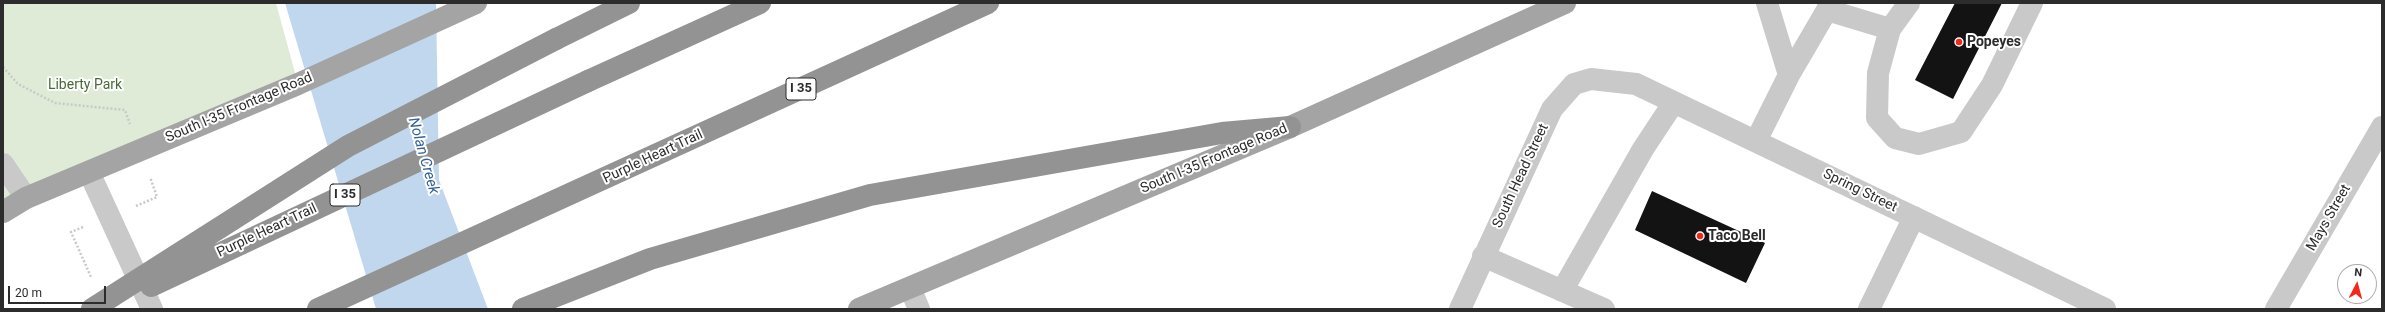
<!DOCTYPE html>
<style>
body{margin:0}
#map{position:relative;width:2385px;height:312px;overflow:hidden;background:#fff;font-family:Roboto,sans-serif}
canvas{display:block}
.frame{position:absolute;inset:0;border:4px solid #2c2c2c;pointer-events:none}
.north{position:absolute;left:2337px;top:264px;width:40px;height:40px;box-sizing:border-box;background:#fff;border:1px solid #ababab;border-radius:50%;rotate:6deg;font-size:11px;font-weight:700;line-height:16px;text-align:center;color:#2c2c2c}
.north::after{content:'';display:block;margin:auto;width:14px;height:18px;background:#f5271b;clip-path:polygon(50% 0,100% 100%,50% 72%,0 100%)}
.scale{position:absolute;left:8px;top:286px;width:98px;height:18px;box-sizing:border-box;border:2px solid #2c2c2c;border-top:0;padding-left:5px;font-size:12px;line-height:14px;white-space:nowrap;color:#2c2c2c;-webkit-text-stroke:3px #fff;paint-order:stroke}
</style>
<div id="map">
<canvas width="2385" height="312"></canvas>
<div class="frame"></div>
<div class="north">N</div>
<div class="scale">20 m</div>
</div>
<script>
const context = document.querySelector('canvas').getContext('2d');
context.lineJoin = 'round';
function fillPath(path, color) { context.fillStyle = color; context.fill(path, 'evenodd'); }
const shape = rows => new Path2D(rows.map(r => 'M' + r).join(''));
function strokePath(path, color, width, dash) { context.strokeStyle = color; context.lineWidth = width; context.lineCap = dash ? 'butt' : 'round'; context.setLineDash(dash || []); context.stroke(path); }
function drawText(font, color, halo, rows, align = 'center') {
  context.font = font + ' Roboto,sans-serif'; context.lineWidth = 4; context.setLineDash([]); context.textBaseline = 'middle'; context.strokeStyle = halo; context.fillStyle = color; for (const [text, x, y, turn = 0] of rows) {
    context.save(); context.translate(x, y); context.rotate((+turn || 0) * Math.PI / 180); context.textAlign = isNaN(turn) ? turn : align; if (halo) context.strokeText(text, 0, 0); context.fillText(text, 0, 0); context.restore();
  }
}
fillPath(shape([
 [3,3,276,3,298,84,3,212]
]), '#dfebd7');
fillPath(shape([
 [285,3,436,3,439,180,488,309,376,309]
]), '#c1d7ee');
fillPath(shape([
 [1955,3,2002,3,1953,99,1915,80],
 [1652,191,1765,243,1746,283,1635,230]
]), '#131313');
strokePath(shape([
 [3,67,18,84,55,103,125,110,130,124],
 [136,206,157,197,150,177],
 [83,227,71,232,91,277]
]), '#c9c9c9', 2.5, [2, 2]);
strokePath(shape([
 [1767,3,1789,75],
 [1827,10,1890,29,1909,3],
 [1890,29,1878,73,1877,118,1895,138,1919,144,1961,132,1992,85,2032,3],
 [1756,141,1789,75,1827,10,1829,3],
 [3,164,26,198],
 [89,172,152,309],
 [1483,256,1604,309],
 [910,288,919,309],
 [1562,291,1643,149,1674,102],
 [1460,309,1552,109,1574,84,1591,79,1636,84,2105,309],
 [1869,309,1914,217],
 [2276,309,2382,127]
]), '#c9c9c9', 22);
strokePath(shape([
 [3,212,26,198,298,84,476,3],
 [859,309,1290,127,1565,3]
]), '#a4a4a4', 22);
strokePath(shape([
 [556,39,629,3],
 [588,81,760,3],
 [318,309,988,3],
 [523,309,650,259,870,195,1222,133,1290,127]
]), '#939393', 22);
strokePath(shape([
 [151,286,588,81],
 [92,309,348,146,556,39]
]), '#939393', 22);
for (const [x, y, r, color] of [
 [1959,42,4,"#f5271b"],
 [1700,236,4,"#f5271b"]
]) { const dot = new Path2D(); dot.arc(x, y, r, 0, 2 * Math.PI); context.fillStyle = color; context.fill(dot); strokePath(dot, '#fff', 1.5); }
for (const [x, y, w] of [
 [801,89,30],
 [345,195,30]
]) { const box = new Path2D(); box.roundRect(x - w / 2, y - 11, w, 22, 3); context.fillStyle = '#fff'; context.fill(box); strokePath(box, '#2c2c2c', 1); }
drawText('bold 13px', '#2c2c2c', null, [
 ["I 35",801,89],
 ["I 35",345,195]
]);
drawText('bold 14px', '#2c2c2c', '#fff', [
 ["Popeyes",1967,42],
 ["Taco Bell",1708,236]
], 'left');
drawText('14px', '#486b36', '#fff', [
 ["Liberty Park",85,85]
]);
drawText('14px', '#2c2c2c', '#fff', [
 ["South I-35 Frontage Road",239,108,-23],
 ["Purple Heart Trail",653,157,-25],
 ["South I-35 Frontage Road",1214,159,-23],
 ["South Head Street",1521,176,-65],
 ["Spring Street",1860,191,26],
 ["Mays Street",2329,218,-60],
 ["Purple Heart Trail",267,231,-25]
]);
drawText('italic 15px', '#336294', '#fff', [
 ["Nolan Creek",423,156,74]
]);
</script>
